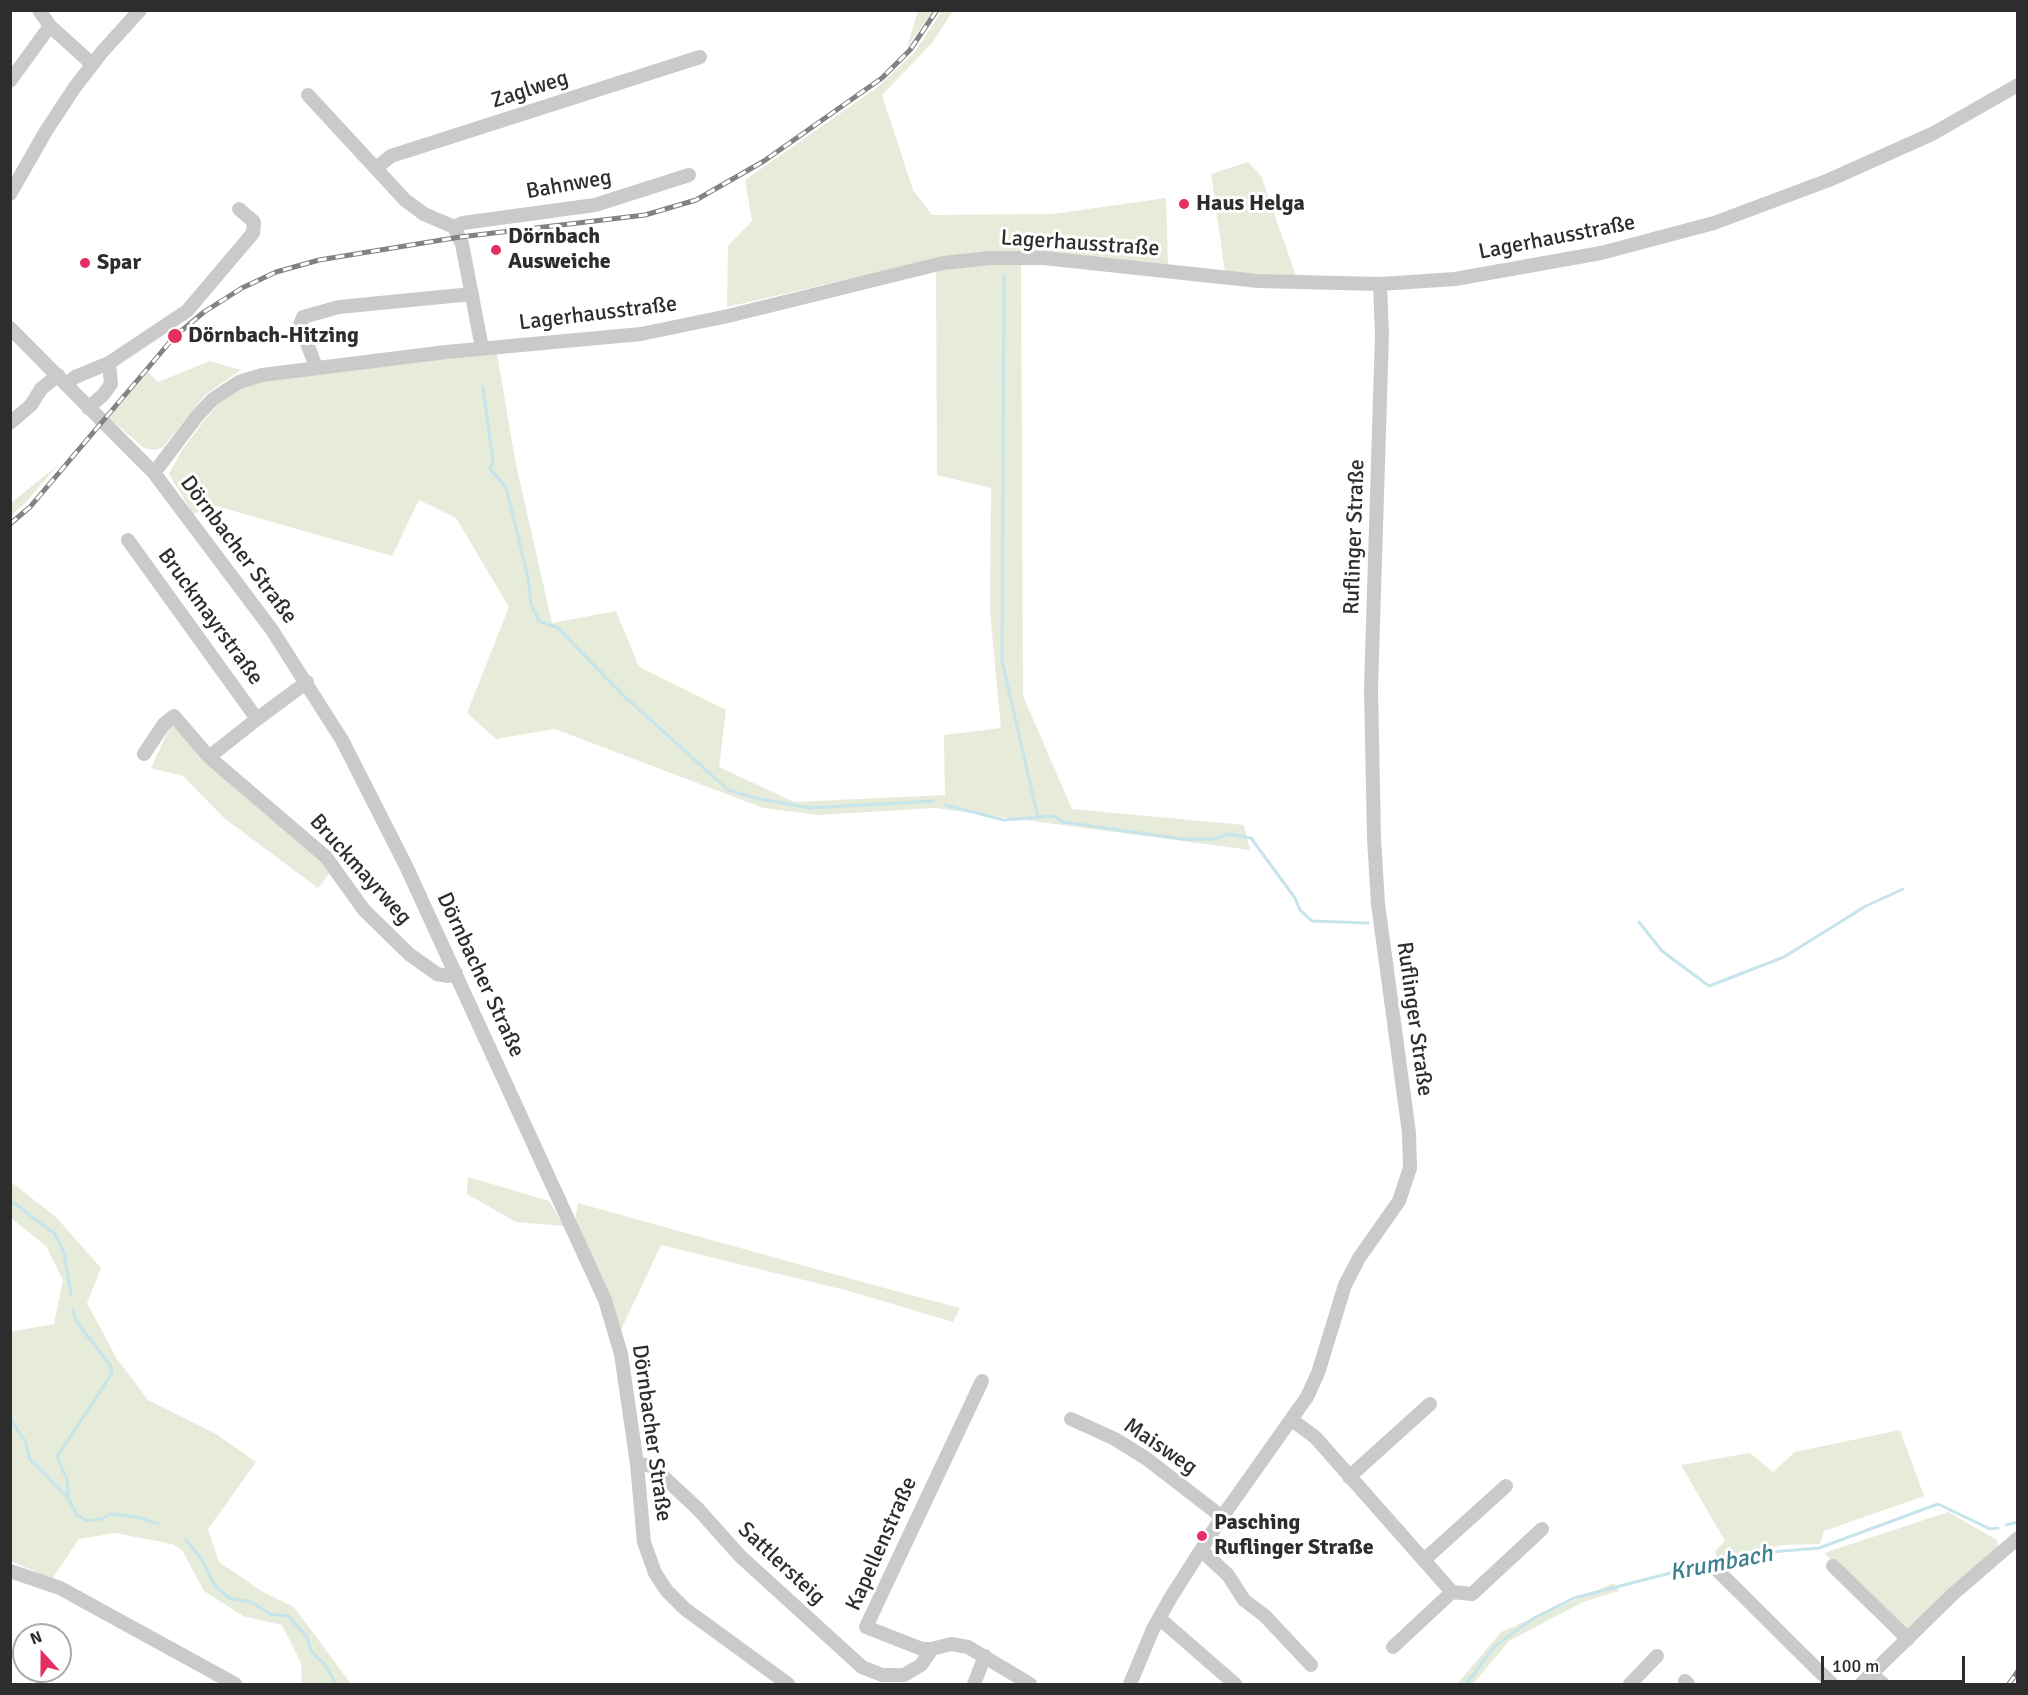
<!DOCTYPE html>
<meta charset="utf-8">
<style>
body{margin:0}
#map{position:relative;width:2028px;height:1695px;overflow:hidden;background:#fff;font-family:Signika,sans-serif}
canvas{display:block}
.frame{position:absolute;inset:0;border:12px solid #2d2d2d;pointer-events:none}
.north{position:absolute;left:12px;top:1623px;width:60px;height:60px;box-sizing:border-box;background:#fff;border:2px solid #ababab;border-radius:50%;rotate:339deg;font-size:16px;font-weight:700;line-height:24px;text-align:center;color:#2d2d2d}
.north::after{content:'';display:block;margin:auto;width:21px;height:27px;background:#e52e61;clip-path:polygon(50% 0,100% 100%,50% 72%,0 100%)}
.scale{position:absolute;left:1821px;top:1656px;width:144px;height:27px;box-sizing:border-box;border:3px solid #2d2d2d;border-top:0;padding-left:8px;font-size:18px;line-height:21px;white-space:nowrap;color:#2d2d2d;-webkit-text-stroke:4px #fff;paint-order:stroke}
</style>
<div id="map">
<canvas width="2028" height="1695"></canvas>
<div class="frame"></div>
<div class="north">N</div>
<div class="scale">100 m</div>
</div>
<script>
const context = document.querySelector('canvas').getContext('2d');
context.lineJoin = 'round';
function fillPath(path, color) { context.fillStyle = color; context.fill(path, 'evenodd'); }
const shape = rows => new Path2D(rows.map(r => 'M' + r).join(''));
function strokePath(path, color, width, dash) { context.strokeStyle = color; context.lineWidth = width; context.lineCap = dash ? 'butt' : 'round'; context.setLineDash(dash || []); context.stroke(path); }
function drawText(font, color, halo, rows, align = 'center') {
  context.font = font + ' Signika,sans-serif'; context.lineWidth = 6; context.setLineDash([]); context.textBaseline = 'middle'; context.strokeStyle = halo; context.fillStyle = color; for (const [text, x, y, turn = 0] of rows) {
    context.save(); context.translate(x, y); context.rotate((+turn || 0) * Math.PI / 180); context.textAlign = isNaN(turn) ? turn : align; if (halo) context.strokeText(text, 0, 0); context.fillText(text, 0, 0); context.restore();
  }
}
fillPath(shape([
 [918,11,933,11,907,47],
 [942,11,953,11,932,43,882,95,913,190,932,215,1053,214,1166,198,1168,266,927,261,727,307,728,246,752,221,745,180,878,87,914,53],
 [1248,162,1261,176,1296,276,1225,272,1211,174],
 [1021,262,1023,696,1072,809,1244,825,1250,850,935,808,818,815,763,808,555,729,496,739,467,713,509,607,456,518,419,500,392,556,216,506,193,514,169,474,182,450,206,418,227,395,250,383,279,377,497,353,515,460,552,623,616,611,639,667,726,710,719,767,794,802,945,795,944,735,1001,728,990,611,991,488,937,475,936,269],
 [210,361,241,370,206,394,162,448,154,450,144,448,109,418,148,372,158,382],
 [58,465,26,502,11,516,11,503],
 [173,721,202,760,286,824,332,870,318,888,224,818,183,776,151,768],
 [468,1177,549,1201,564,1226,516,1222,467,1194],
 [11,1182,56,1217,101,1268,87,1303,117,1359,148,1400,216,1434,256,1462,208,1529,219,1562,263,1592,294,1607,351,1684,302,1684,301,1663,282,1625,243,1616,204,1591,182,1550,172,1544,115,1533,79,1539,52,1579,11,1561,10,1332,54,1324,63,1280,46,1246,11,1218],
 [578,1203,888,1289,960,1308,953,1322,849,1291,661,1245,621,1330,602,1278,575,1221],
 [1900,1430,1924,1496,1824,1531,1820,1544,1783,1545,1717,1559,1715,1551,1725,1541,1681,1465,1750,1453,1773,1472,1795,1452],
 [1948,1512,1997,1540,1998,1547,1944,1593,1906,1633,1824,1553],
 [1614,1583,1619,1591,1583,1602,1509,1641,1473,1684,1457,1684,1501,1632]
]), '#e6ebda');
strokePath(shape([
 [1004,276,1002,661,1038,818],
 [483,387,493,462,490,469,506,487,528,578,531,604,539,621,558,628,623,695,728,790,760,799,810,808,933,801],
 [945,805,1004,820,1055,816,1063,822,1183,839,1214,839,1228,834,1251,838,1295,898,1300,910,1312,921,1368,923],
 [1639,922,1662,951,1709,986,1784,957,1866,906,1903,889],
 [10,1200,55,1234,64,1253,71,1295],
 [10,1419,25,1441,30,1459,68,1498,77,1515,87,1521,101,1519,111,1514,137,1517,158,1524],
 [68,1498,67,1479,57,1457,112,1373,110,1365,76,1321,73,1310],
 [2006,1525,2018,1522],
 [185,1539,201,1558,215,1586,229,1598,251,1602,270,1614,288,1616,307,1637,311,1651,325,1665,336,1684],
 [1715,1562,1759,1553,1819,1548,1938,1504,1990,1529,1998,1528],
 [1466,1684,1495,1646,1534,1618,1574,1598,1709,1563]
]), '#c6e4eb', 3);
strokePath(shape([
 [39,10,50,26,92,64],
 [10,81,50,26],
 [308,95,405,200,424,214,454,227,462,244,482,348],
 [376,168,391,156,700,57],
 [10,194,46,131,75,87,102,52,140,10],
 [454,227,463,223,595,205,689,175],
 [10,328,154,473,272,630,342,740,406,866,605,1300,621,1354,637,1464,644,1542,655,1573,667,1591,685,1609,788,1684],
 [316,367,300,325,303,317,339,307,472,294],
 [66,384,75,377,109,363,187,311,253,233,254,222,239,209],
 [88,408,103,395,111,384,109,363],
 [10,423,31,405,41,389,58,375],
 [154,473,197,416,213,399,239,382,262,375,446,352,641,334,728,316,943,263,990,258,1044,258,1258,281,1380,284,1455,279,1601,253,1714,223,1829,180,1932,134,2018,85],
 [128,540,257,719,307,682],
 [144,754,164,724,174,716,209,757,257,719],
 [209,757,326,857,364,910,409,954,437,974,448,976,456,973],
 [982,1381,866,1627,922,1649,932,1649,951,1644,968,1647,1030,1684],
 [1071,1419,1115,1439,1147,1459,1222,1517],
 [1292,1420,1315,1437,1452,1592,1472,1594,1542,1529],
 [637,1464,648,1465,655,1469,698,1509,740,1556,862,1667,882,1675,904,1675,921,1665,932,1649],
 [1349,1477,1430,1404],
 [1201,1550,1228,1575,1244,1600,1265,1616,1311,1665],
 [1424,1560,1506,1486],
 [1713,1566,1832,1684],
 [1833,1566,1908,1639],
 [10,1571,60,1588,235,1684],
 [1159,1618,1235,1684],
 [1393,1647,1452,1592],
 [1871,1674,1883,1684],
 [1685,1681,1688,1684],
 [974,1684,985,1656],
 [1130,1684,1153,1629,1171,1597,1222,1517,1307,1397,1318,1373,1345,1285,1359,1258,1399,1201,1410,1168,1409,1133,1378,904,1374,838,1371,688,1382,334,1380,284],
 [1630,1684,1657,1656],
 [1861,1684,1953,1594,2018,1538]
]), '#cacaca', 14);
const rail = shape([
 [10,524,30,507,175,336,204,312,242,288,276,272,319,260,460,237,645,215,696,200,764,161,882,78,910,50,937,10],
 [2009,1684,2018,1671]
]);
strokePath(rail, '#828282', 5);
strokePath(rail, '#fff', 3, [9]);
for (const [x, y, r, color] of [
 [1184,204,6,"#e52e61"],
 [496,250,6,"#e52e61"],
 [85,263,6,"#e52e61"],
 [175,336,8,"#e52e61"],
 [1202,1536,6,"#e52e61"]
]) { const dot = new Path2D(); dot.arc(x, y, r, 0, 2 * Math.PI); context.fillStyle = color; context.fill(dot); strokePath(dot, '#fff', 2); }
drawText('22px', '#2d2d2d', '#fff', [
 ["Zaglweg",530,90,-18],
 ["Bahnweg",569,185,-10],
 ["Lagerhausstraße",1557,238,-11],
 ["Lagerhausstraße",1080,244,4],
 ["Lagerhausstraße",598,314,-7],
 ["Ruflinger Straße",1355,537,-88],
 ["Dörnbacher Straße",238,550,53],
 ["Bruckmayrstraße",210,617,54],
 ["Bruckmayrweg",360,870,48],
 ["Dörnbacher Straße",480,975,65],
 ["Ruflinger Straße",1414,1019,82],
 ["Dörnbacher Straße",651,1433,82],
 ["Maisweg",1160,1447,34],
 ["Kapellenstraße",882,1544,-66],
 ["Sattlersteig",781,1564,43]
]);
drawText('bold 22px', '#2d2d2d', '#fff', [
 ["Haus Helga",1196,204],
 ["Dörnbach",508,237],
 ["Ausweiche",508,262],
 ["Spar",97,263],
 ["Dörnbach-Hitzing",188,336],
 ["Pasching",1214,1523],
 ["Ruflinger Straße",1214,1548]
], 'left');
drawText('italic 24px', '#3c7f8f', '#fff', [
 ["Krumbach",1721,1564,-11]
]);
</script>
